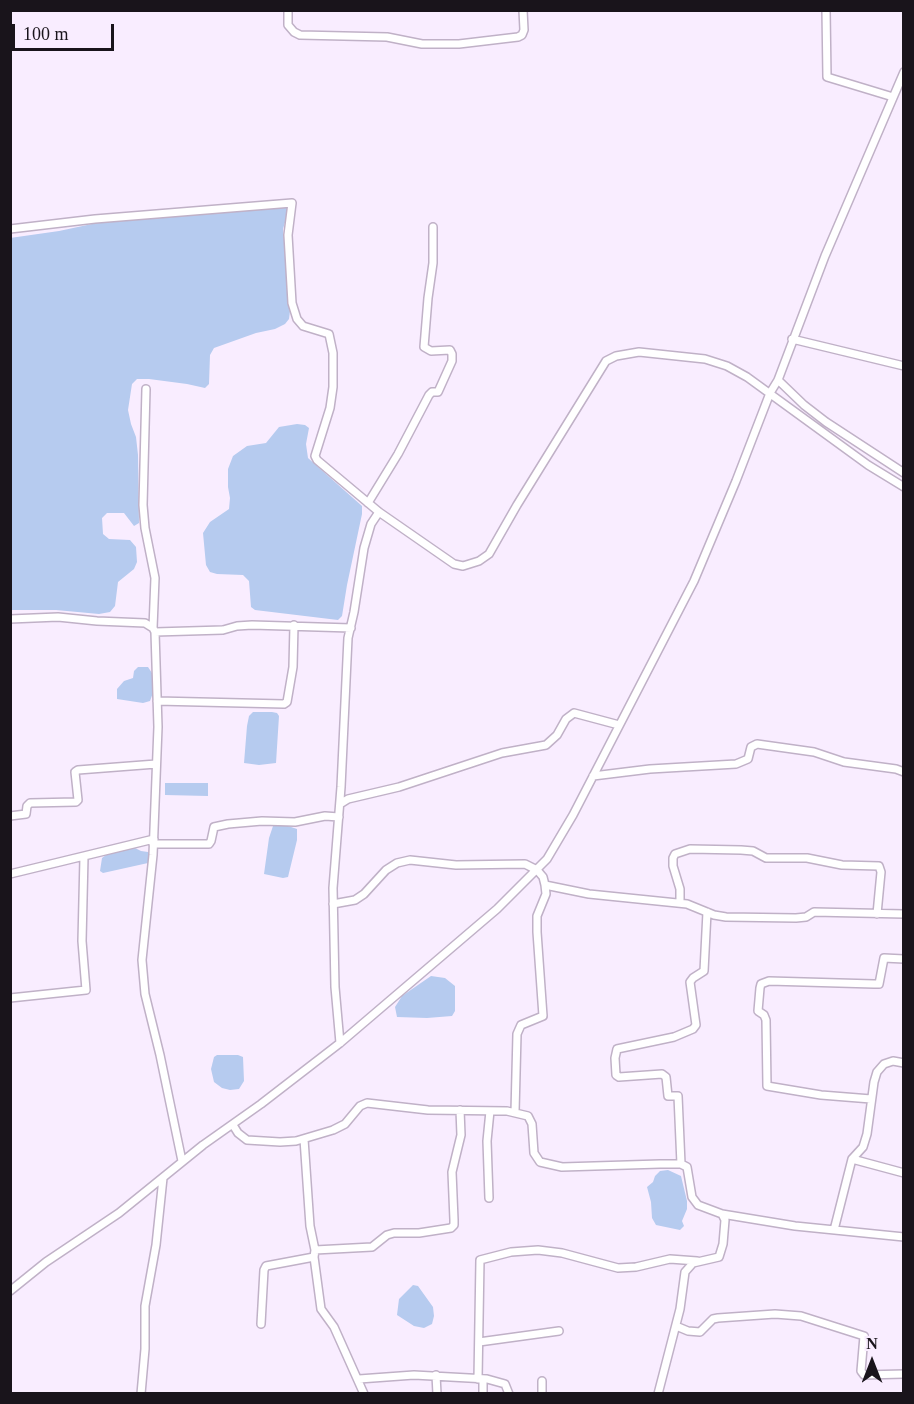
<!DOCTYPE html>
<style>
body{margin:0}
#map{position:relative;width:914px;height:1404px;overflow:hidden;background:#f9edff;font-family:Georgia,serif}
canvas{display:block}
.frame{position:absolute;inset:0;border:12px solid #19141b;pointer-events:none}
.north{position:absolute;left:842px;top:1332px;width:60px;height:60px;-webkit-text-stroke:4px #f9edff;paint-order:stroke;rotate:0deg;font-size:16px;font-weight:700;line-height:24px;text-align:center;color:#19141b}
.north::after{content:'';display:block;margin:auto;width:21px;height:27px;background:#19141b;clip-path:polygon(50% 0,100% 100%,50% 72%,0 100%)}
.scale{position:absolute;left:12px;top:24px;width:102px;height:27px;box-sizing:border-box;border:3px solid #19141b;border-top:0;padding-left:8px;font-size:18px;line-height:21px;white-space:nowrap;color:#19141b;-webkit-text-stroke:4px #f9edff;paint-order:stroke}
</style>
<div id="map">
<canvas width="914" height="1404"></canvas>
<div class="frame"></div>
<div class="north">N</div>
<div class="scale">100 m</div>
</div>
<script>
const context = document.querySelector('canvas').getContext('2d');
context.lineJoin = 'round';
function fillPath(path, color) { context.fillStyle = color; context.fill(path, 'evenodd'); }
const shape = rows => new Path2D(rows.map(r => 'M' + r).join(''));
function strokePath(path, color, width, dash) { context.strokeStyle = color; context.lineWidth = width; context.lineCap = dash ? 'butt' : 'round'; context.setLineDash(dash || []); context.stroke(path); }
fillPath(shape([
 [290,206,283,229,290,311,289,319,285,324,275,329,256,333,214,348,210,355,209,384,205,388,187,384,149,379,137,379,132,384,128,410,131,424,136,437,138,455,139,523,134,526,124,513,107,513,102,518,103,534,109,539,130,540,136,547,137,562,134,569,118,582,115,606,110,612,99,614,56,610,11,610,10,238,59,231,106,221],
 [297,424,305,425,309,428,306,444,308,458,362,506,362,514,347,585,342,616,338,620,255,610,251,607,249,581,243,575,217,574,210,572,206,565,203,533,210,522,229,509,230,498,228,487,228,469,233,456,247,446,266,443,279,427],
 [138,667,148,667,154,676,154,690,150,701,143,703,117,699,117,689,124,681,133,678,134,671],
 [253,712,272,712,277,713,279,716,276,763,259,765,244,763,247,726,249,716],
 [165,783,208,783,208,796,165,795],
 [273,826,288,826,297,829,297,840,288,877,283,878,264,874,269,838],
 [133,847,141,851,148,852,150,856,148,863,103,873,100,871,102,858,106,855],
 [431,976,445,978,455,986,455,1011,452,1016,427,1018,397,1017,395,1007,402,996],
 [217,1055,238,1055,243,1057,244,1081,239,1089,230,1090,222,1088,214,1082,211,1069,214,1057],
 [668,1170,681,1176,687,1201,687,1209,682,1221,684,1226,680,1230,656,1225,652,1218,651,1202,647,1187,653,1182,655,1176,660,1171],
 [413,1285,418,1286,433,1307,434,1316,432,1324,424,1328,414,1326,397,1315,399,1299]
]), '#b6cbef');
const minor = shape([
 [288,10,288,25,294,32,300,35,387,37,422,44,459,44,518,37,522,35,524,30,523,10],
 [826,10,827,77,893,97],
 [10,229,95,219,292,203,288,235,292,303,297,319,303,326,329,334,333,353,333,387,330,408,315,456,317,460,379,512,454,564,463,566,479,561,489,554,517,505,606,361,616,356,639,352,705,359,727,366,747,377,868,465,904,487],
 [792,339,904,366],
 [778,380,804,405,826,422,904,473],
 [146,389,143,505,145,528,155,578,153,628,155,632,158,727,153,855,142,960,145,994,160,1055,182,1161],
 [368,503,398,454,429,395,432,392,438,392,452,361,452,354,450,350,431,351,424,347,428,298,433,263,433,227],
 [10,619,58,617,97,621,145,623,153,628],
 [155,632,223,630,237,626,252,625,351,628],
 [157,701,284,704,287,702,293,667,294,625],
 [593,776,650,769,736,764,748,759,751,747,757,744,814,752,844,762,896,769,904,772],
 [340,804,348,799,399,787,502,753,546,745,557,735,566,719,574,713,619,725],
 [10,816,26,814,27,806,30,803,76,802,78,800,75,772,78,770,156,764],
 [153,844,209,844,211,841,214,827,228,824,262,821,295,822,325,816,339,817],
 [10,874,154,839],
 [545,885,589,894,687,904,714,915,726,917,796,918,806,917,814,912,904,914],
 [680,903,680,889,673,866,673,858,675,854,690,849,741,850,753,851,766,858,807,858,842,865,879,866,881,872,877,914],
 [333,904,355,900,364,894,386,870,397,863,410,860,456,865,525,864,537,870,543,877,545,885,546,894,537,916,537,932,543,1016,521,1025,517,1034,515,1112],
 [10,998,86,990,82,941,84,857],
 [340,1043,335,987,333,888,341,787,348,638,354,612,364,548,371,524,379,512],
 [871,1099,821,1095,767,1086,766,1020,764,1015,758,1011,760,988,761,984,769,981,874,984,879,984,884,958,904,959],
 [233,1125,238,1133,247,1140,280,1142,296,1141,333,1130,345,1124,360,1106,367,1103,428,1110,507,1111,528,1116,532,1124,534,1153,540,1162,562,1167,660,1164,681,1164,687,1167,692,1197,698,1205,722,1214,725,1220,723,1244,719,1257,693,1263,685,1272,680,1309,658,1394],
 [304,1139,310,1226,315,1250,314,1257,321,1309,334,1327,364,1394],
 [852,1159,904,1173],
 [681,1164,678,1096,668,1096,666,1077,662,1074,619,1077,616,1075,615,1058,617,1049,674,1037,693,1029,696,1025,690,982,693,978,704,971,707,912],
 [489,1198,487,1141,490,1111],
 [722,1214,795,1226,904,1237],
 [834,1230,852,1159,863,1147,867,1134,874,1082,877,1072,884,1064,893,1061,904,1063],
 [315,1250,372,1247,387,1235,394,1233,419,1233,451,1228,454,1225,454,1220,452,1172,461,1135,460,1110],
 [10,1291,46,1262,119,1213,203,1145,261,1104,340,1043,497,909,547,859,573,815,694,581,736,481,770,393,778,380,825,256,904,72],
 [261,1324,264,1270,266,1266,314,1257],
 [676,1326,688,1331,700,1332,713,1319,718,1318,775,1314,801,1316,864,1336,861,1371,864,1375,904,1374],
 [479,1342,559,1331],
 [436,1375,437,1394],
 [359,1379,414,1375,487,1379,505,1384,509,1394],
 [478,1379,480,1260,511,1252,538,1250,562,1253,618,1268,636,1267,670,1259,697,1261],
 [141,1394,145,1349,145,1306,156,1245,163,1178],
 [483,1394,483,1379],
 [542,1394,542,1381]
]);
strokePath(minor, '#c0b1c7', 10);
strokePath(minor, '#fff', 7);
</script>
